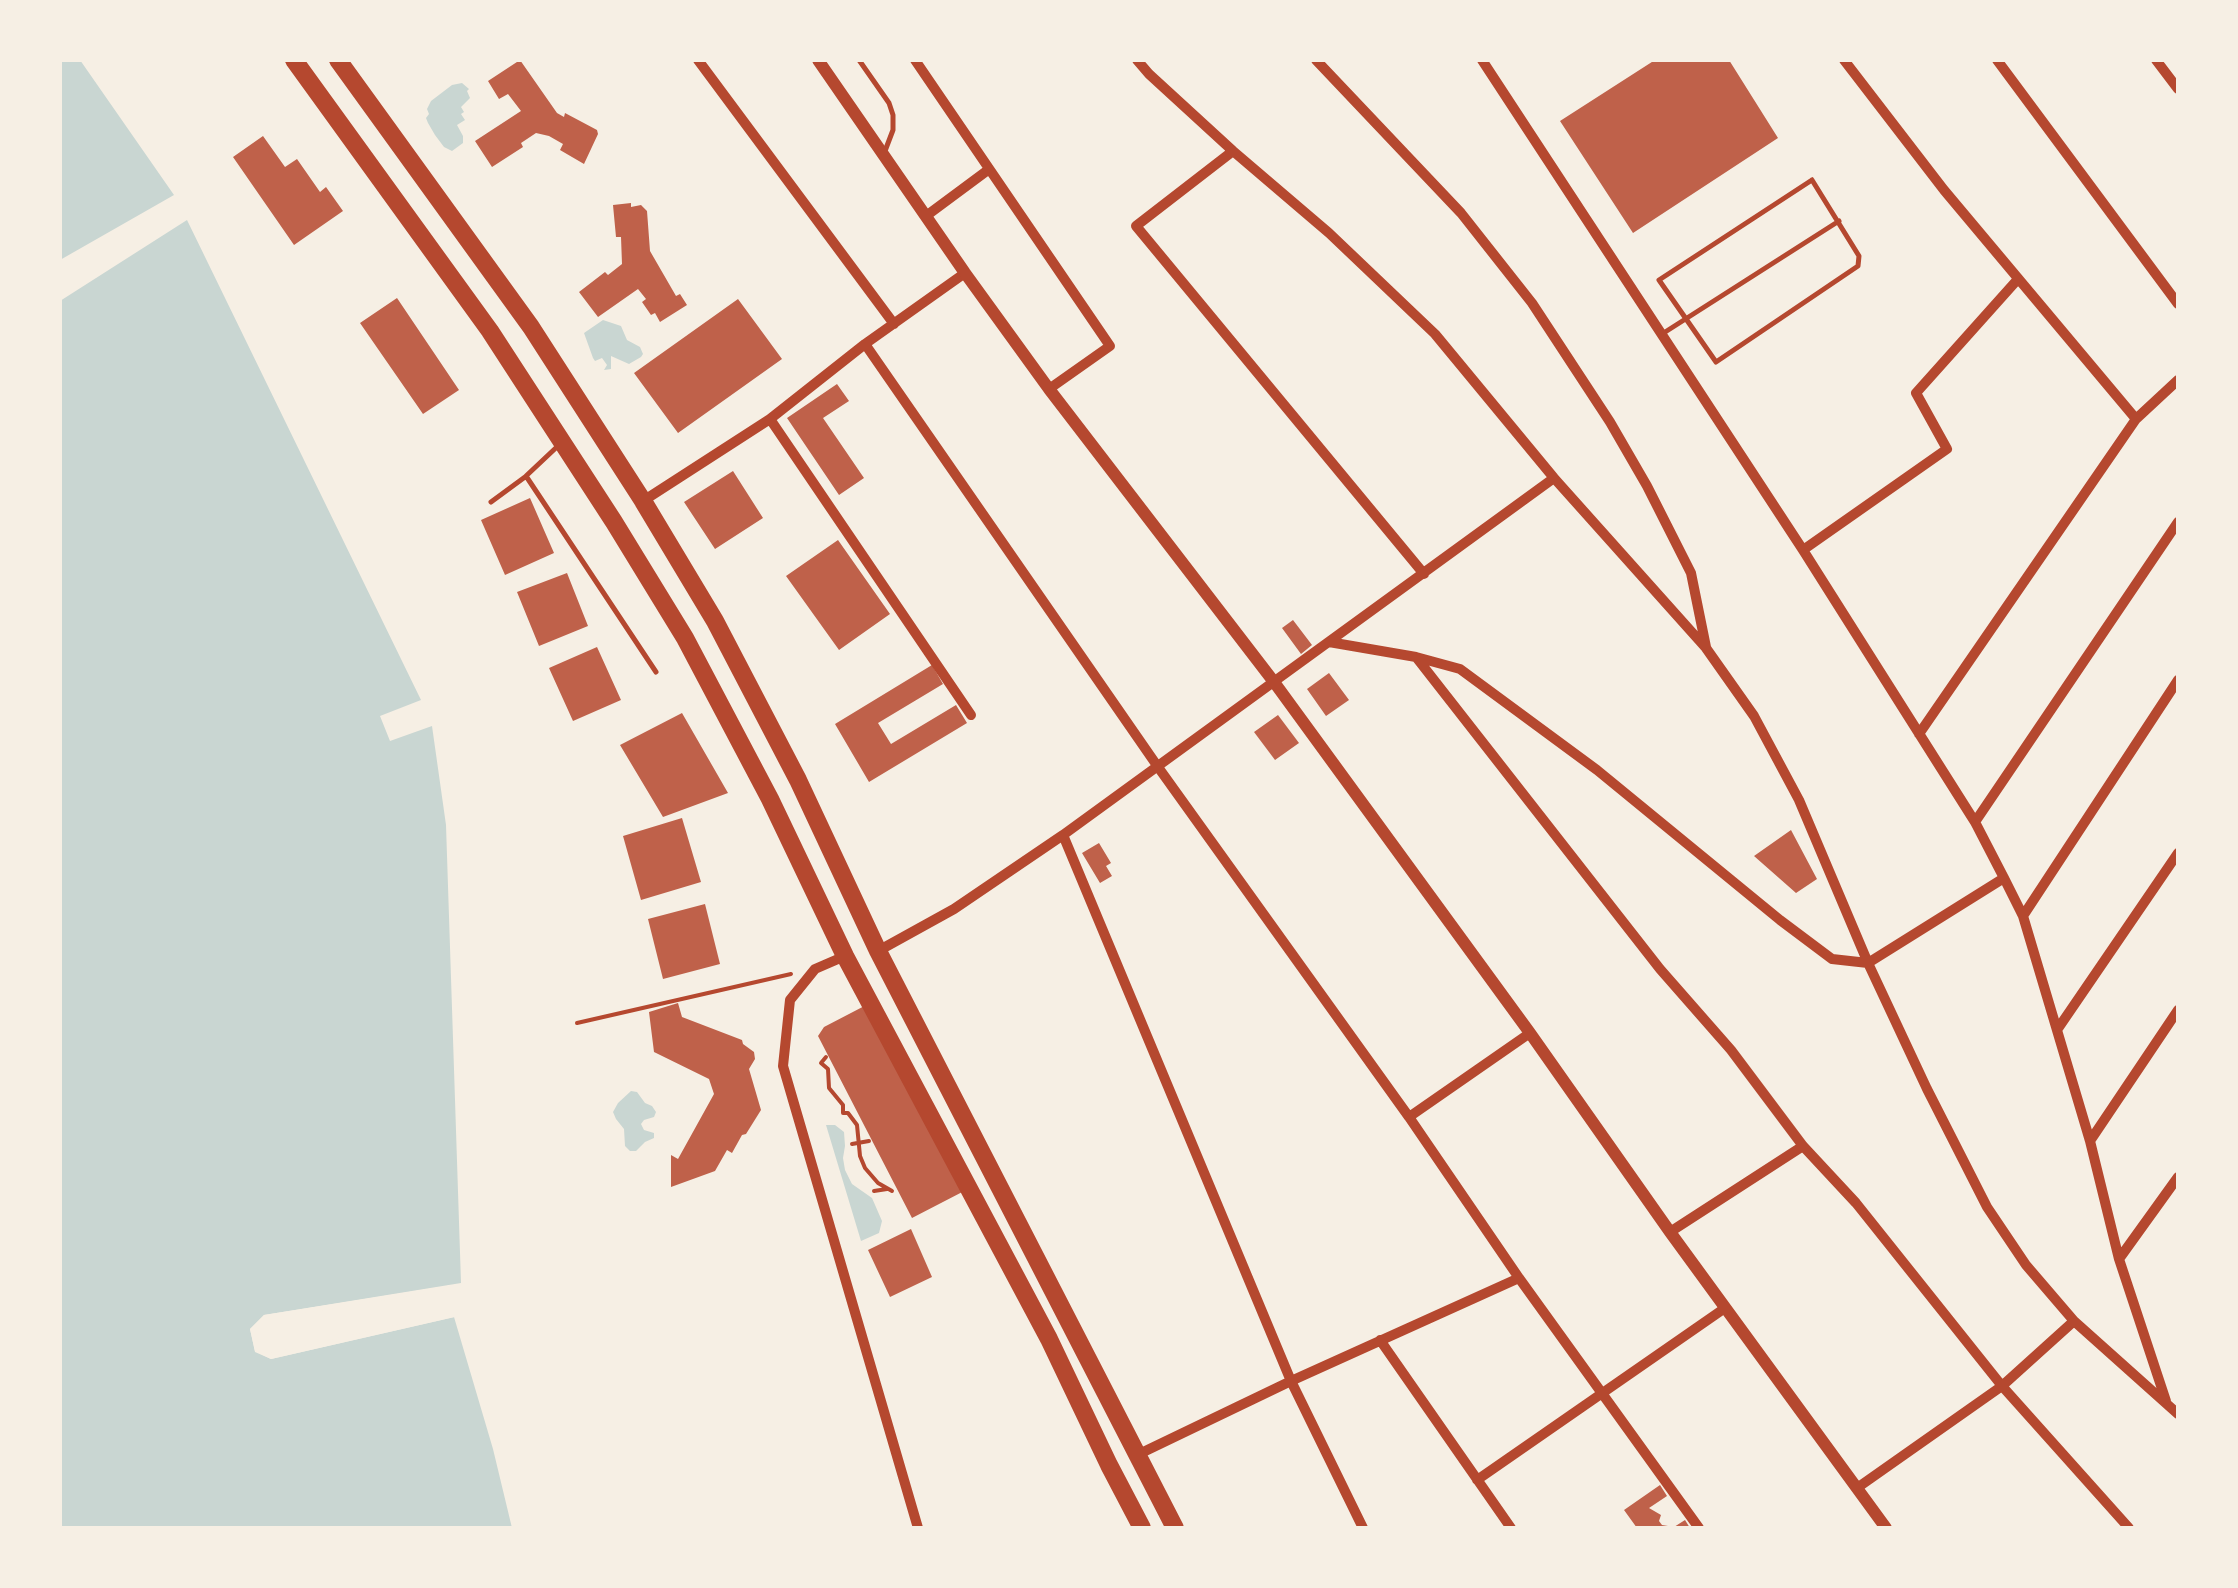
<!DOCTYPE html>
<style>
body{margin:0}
#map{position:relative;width:2238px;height:1588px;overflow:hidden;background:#f6efe4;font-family:Poppins,sans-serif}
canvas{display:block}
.frame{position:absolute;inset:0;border:62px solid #f6efe4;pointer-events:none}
</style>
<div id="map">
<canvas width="2238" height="1588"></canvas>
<div class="frame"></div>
</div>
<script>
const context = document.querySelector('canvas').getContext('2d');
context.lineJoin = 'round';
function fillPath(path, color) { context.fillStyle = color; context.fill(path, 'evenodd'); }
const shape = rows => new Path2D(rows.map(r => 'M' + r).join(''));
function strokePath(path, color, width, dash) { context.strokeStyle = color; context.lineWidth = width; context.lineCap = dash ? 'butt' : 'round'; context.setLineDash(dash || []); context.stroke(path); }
fillPath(shape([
 [60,60,80,60,174,195,60,260],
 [462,83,469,89,467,91,470,98,461,107,464,112,461,114,465,120,457,125,463,136,463,143,452,151,444,147,435,135,428,123,426,118,429,114,427,109,431,101,452,85],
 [187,220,421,700,380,716,390,741,432,726,446,825,461,1283,264,1315,250,1329,255,1351,271,1359,454,1317,493,1449,512,1528,60,1528,60,301],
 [603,320,621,326,627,340,640,347,643,354,641,357,629,364,611,356,611,369,604,370,607,365,602,358,595,361,593,358,584,333],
 [631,1091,637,1092,645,1103,652,1106,656,1112,654,1117,644,1120,641,1124,644,1130,654,1133,654,1138,645,1142,636,1151,630,1151,625,1146,624,1129,616,1119,613,1112,618,1103],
 [826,1125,835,1125,844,1132,845,1146,843,1158,845,1170,852,1184,872,1198,882,1221,879,1233,861,1241]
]), '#c9d6d2');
fillPath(shape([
 [466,1283,462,1288,267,1319,256,1331,259,1348,272,1353,453,1312,459,1316,271,1359,255,1352,250,1329,264,1315]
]), '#f6efe4');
fillPath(shape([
 [520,60,557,113,564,117,565,113,597,130,598,134,584,164,560,150,563,144,549,136,536,133,521,143,523,147,492,167,475,141,521,111,508,94,499,99,488,81],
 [1655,60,1729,60,1778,138,1633,233,1560,121],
 [263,136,285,167,297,159,320,192,326,187,343,211,294,245,233,157],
 [631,203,631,207,641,205,647,211,650,251,676,296,680,294,687,305,660,322,655,313,651,315,642,302,646,299,638,289,598,317,579,292,605,272,608,275,622,264,621,237,616,237,613,205],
 [397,298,459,390,423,414,360,323],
 [738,299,782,359,678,433,634,373],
 [837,384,849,401,823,418,864,478,839,495,787,418],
 [733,471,763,518,715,549,684,502],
 [530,498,554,553,505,575,481,520],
 [838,540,890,614,839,650,786,576],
 [567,573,588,626,539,646,517,592],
 [1293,620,1312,645,1301,654,1282,628],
 [597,647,621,700,573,721,549,668],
 [932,665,943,684,878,723,891,744,956,705,967,723,869,782,835,724],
 [1329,673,1349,700,1326,716,1307,689],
 [682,713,728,793,663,817,620,745],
 [1278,715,1299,743,1275,760,1254,732],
 [682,818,701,882,641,900,623,836],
 [1791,830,1817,879,1796,893,1754,856],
 [1099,843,1111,863,1106,866,1112,876,1100,883,1082,853],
 [705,904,720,964,663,979,648,919],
 [874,1001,970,1188,912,1218,818,1036,824,1027],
 [678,1003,682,1017,742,1040,743,1044,754,1052,755,1059,749,1069,761,1110,746,1134,742,1135,732,1153,727,1150,715,1171,671,1187,671,1155,678,1159,714,1094,709,1079,654,1052,649,1012],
 [911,1229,932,1277,890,1297,868,1250],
 [1660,1485,1667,1496,1649,1508,1661,1515,1659,1521,1662,1525,1674,1527,1685,1520,1690,1528,1637,1528,1624,1510]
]), '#bf614a');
strokePath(shape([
 [577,1023,791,974],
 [826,1057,821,1063,828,1069,829,1088,843,1105,843,1113,848,1113,857,1125,860,1156,865,1168,878,1183,892,1191],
 [852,1144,869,1141],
 [874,1191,887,1189]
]), '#b5482f', 4);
strokePath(shape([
 [859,60,889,103,893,115,893,130,885,151],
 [1812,180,1859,256,1858,266,1716,362,1659,280,1812,180],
 [1662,334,1839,221],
 [560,444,526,476,656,672],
 [491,502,525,477]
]), '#b5482f', 5);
strokePath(shape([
 [698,60,894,324],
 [915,60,1110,346,1049,389],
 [1137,60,1149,74,1233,151,1329,233,1435,334,1554,478,1706,648,1754,716,1799,800,1868,963,1927,1089,1987,1207,2026,1265,2074,1321,2178,1414],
 [1316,60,1461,213,1532,303,1610,422,1647,486,1691,573,1706,647],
 [1482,60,1803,550,1975,822,2004,878,2023,916,2090,1141,2119,1259,2166,1401],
 [1844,60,1944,190,2136,419],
 [1997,60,2178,304],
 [2156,60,2178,89],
 [1233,151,1136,226,1424,574],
 [926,216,988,170],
 [865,344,1158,767,1409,1117,1519,1278,1699,1528],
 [770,419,971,715],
 [643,501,770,419,865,344,965,273],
 [1803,550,1947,449,1916,393,2018,279],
 [1329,642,1416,657,1460,669,1597,770,1780,920,1832,959,1868,963],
 [1416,657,1660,969,1731,1050,1803,1146,1856,1203,2002,1386,2129,1528],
 [1919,734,2136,419,2178,380],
 [1975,822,2178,522],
 [1063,835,1291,1381,1363,1528],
 [2023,916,2178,680],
 [878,951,954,909,1063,835,1554,478],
 [845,956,815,969,790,1000,783,1066,918,1528],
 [1868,963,2004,878],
 [2057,1030,2178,853],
 [1409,1117,1530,1033],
 [2090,1141,2178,1010],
 [1670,1232,1803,1146],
 [2119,1259,2178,1177],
 [1380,1340,1511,1528],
 [1137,1455,1291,1381,1519,1278],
 [1477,1480,1725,1308],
 [1857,1488,2002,1386,2074,1321]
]), '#b5482f', 10);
strokePath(shape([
 [818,60,965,273,1049,389,1274,682,1530,1033,1670,1232,1886,1528]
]), '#b5482f', 12);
strokePath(shape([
 [294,60,490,331,614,522,685,638,770,799,845,956,1049,1339,1109,1465,1142,1528],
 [338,60,531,327,643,501,715,621,798,780,878,951,1175,1528]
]), '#b5482f', 18);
</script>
